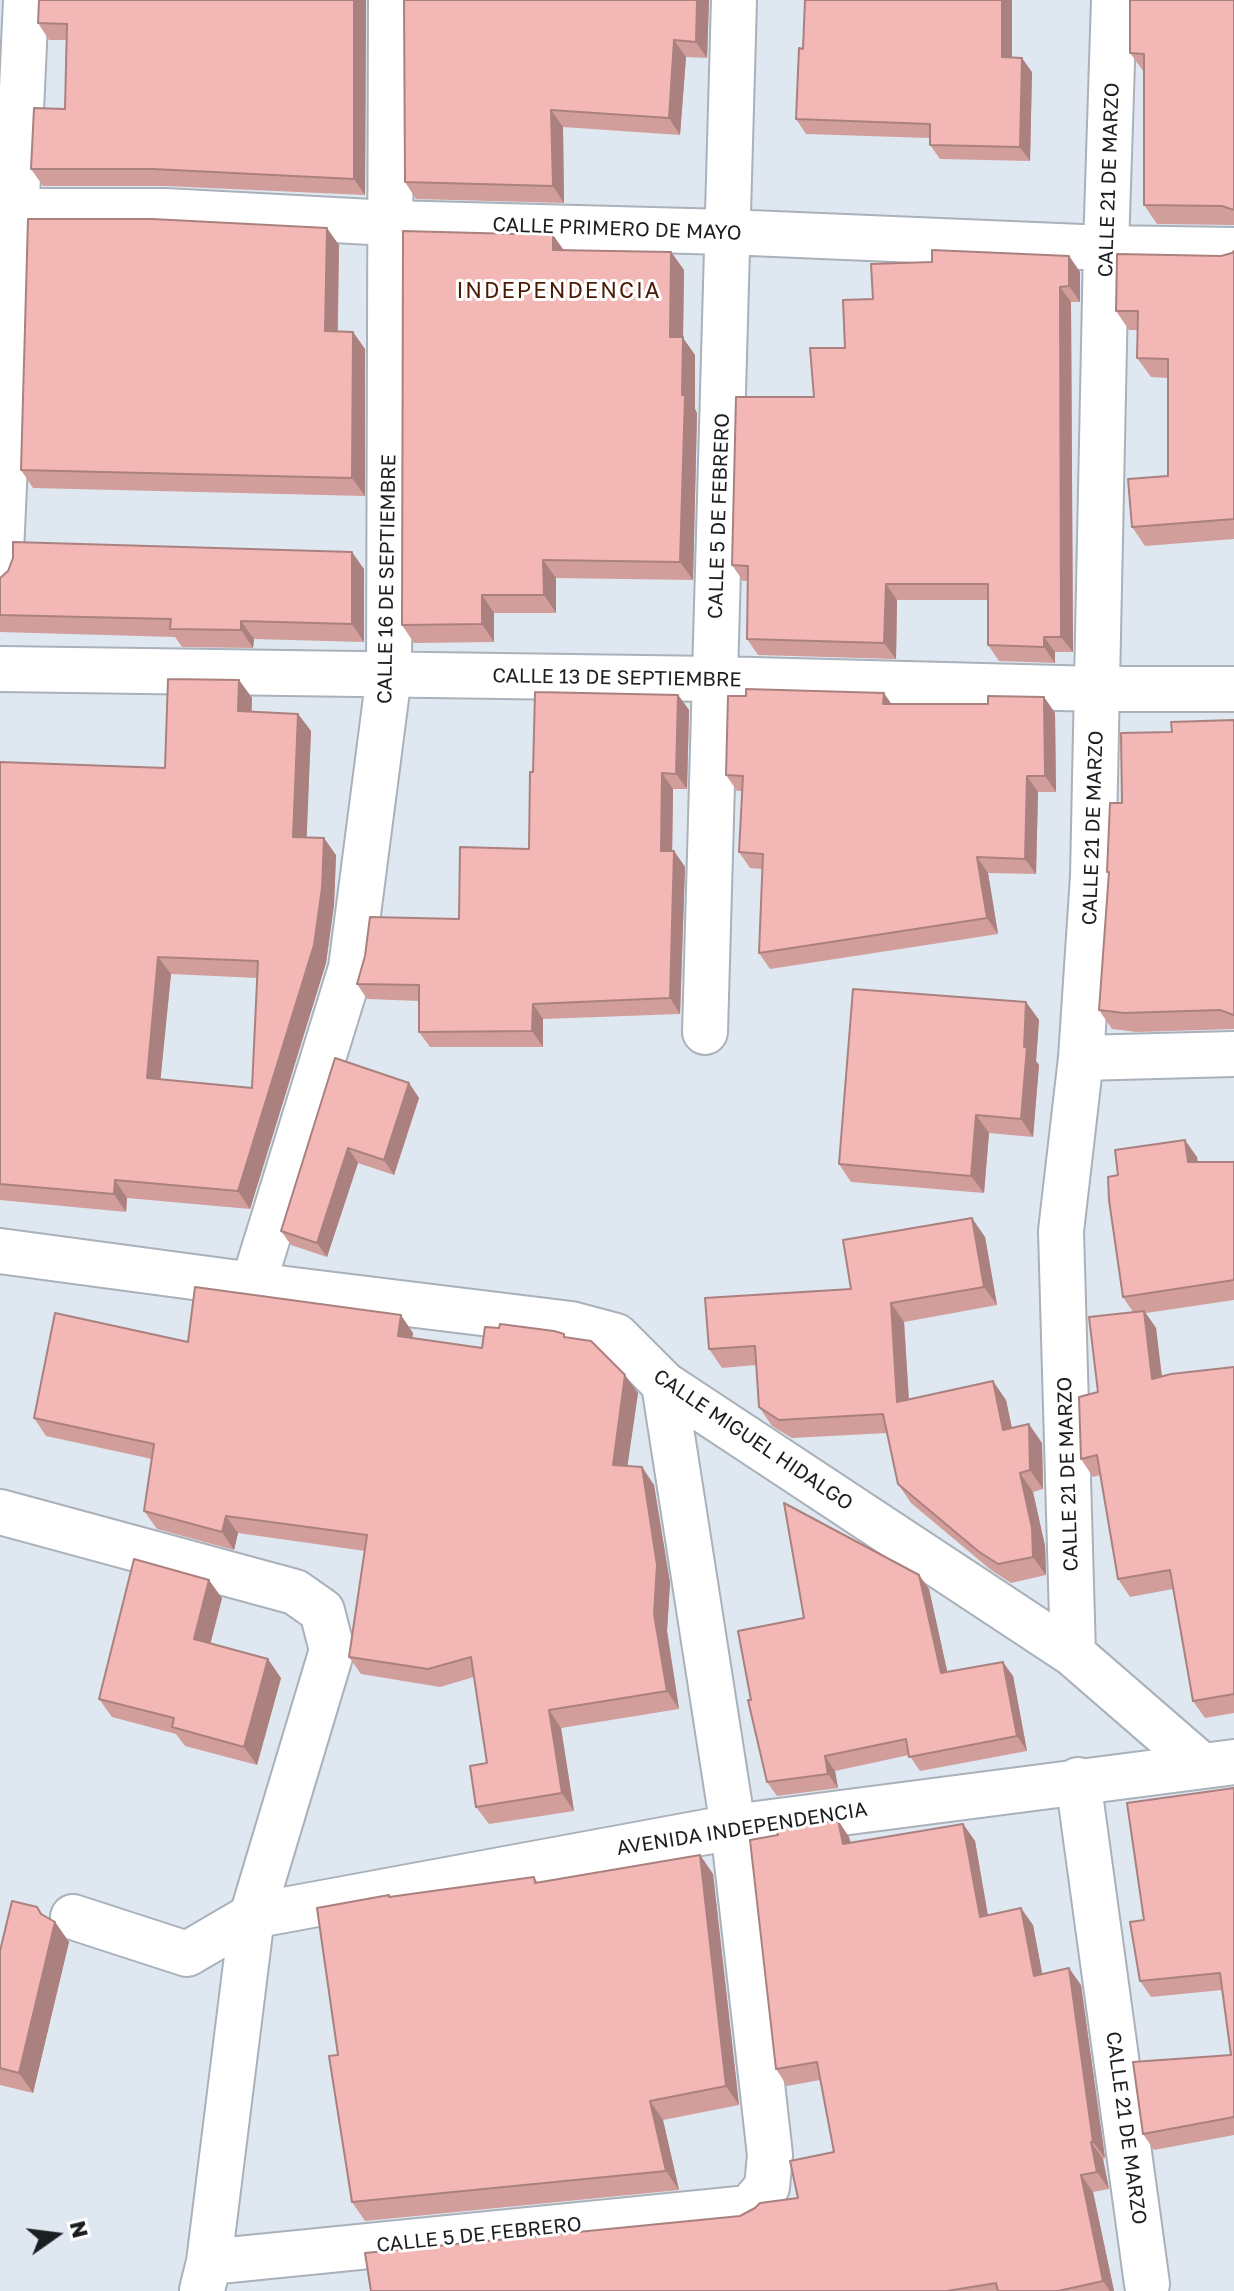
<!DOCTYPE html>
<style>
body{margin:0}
#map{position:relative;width:1234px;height:2291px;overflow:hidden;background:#dfe7f0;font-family:"Golos Text",sans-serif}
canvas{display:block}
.north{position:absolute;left:16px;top:2195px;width:80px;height:80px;-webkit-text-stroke:6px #fff;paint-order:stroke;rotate:76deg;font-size:22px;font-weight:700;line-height:32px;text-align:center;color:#1c1f22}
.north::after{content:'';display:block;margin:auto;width:28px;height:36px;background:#1c1f22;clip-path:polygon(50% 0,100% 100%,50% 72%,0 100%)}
</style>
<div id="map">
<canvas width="1234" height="2291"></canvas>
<div class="north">N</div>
</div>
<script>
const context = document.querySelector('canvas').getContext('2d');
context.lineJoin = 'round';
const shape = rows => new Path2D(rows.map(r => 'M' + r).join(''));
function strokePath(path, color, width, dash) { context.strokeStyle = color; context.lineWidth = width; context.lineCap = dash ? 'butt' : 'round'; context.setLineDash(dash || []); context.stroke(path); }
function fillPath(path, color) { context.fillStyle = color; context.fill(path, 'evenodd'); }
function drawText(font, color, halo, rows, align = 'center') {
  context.font = font + ' "Golos Text",sans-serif'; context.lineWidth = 6; context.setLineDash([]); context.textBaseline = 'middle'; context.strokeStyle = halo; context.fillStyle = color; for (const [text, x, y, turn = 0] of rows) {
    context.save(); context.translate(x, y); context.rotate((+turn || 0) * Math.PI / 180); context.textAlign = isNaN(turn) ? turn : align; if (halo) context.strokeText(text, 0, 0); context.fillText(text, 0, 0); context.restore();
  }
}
const minor = shape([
 [0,211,165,211,390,223,727,232,1106,248,1234,250],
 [0,574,26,0],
 [0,669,715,679,1098,689,1234,689],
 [705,1032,734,0],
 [1081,1058,1234,1054],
 [0,1251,253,1285,571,1324,616,1336,664,1384,1073,1654,1201,1765],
 [253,1285,351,968,389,675,391,0],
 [0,1512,295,1592,322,1611,332,1650,252,1916,209,2262,202,2290],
 [1073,1654,1061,1231,1081,1058,1093,876,1106,248,1114,0],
 [1078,1780,1147,2284],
 [73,1917,187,1954,252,1916,733,1827,1234,1762],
 [209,2262,749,2208,767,2187,770,2155,733,1827,664,1384]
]);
strokePath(minor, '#a9b1ba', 48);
strokePath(minor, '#fff', 44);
fillPath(shape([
 [39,0,366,0,365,195,165,186,43,186,31,169,65,109,66,40,49,40,38,23],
 [709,0,707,58,686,57,680,135,563,127,564,203,416,199,405,182],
 [1234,0,1234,225,1157,224,1144,205,1144,72,1130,53],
 [803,49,1012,57,1032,72,1030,161,940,159,930,145,930,138,806,134,796,119],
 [553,235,564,250,671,252,684,270,683,338,695,355,695,409,697,413,693,580,556,578,556,613,494,613,494,642,414,643,402,625],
 [339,245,338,332,353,332,365,349,365,496,33,488,21,470],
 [1234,251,1234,539,1145,546,1132,527,1168,476,1168,378,1151,377,1137,358,1138,330,1129,330,1116,311,1221,256,1232,253],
 [1069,256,1080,272,1080,302,1071,302,1073,652,1055,652,1055,663,999,661,988,645,988,600,897,600,896,659,758,655,747,639,747,581,743,581,732,565,814,397,845,348,873,299],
 [364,569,364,642,254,639,253,648,182,647,175,637,0,632,0,578],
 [239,680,252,698,251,712,298,714,311,731,306,837,336,855,334,905,326,963,250,1209,127,1198,126,1212,0,1200,0,762,165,768],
 [171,974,258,978,252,1088,160,1079],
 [678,695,689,710,687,789,673,789,672,851,674,851,685,867,680,1014,543,1019,543,1047,430,1047,419,1032,419,1001,367,999,357,984,459,919],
 [1044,697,1055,713,1056,792,1038,792,1036,874,988,873,998,934,770,969,759,953,763,869,750,868,739,852,742,791,737,791,726,775,892,704,988,704],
 [1234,720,1234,1029,1137,1032,1112,1029,1099,1010,1109,875,1107,872,1122,803,1172,732],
 [1026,1002,1039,1020,1036,1061,1039,1065,1033,1137,989,1133,984,1193,851,1182,839,1164],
 [335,1058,409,1083,419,1098,394,1175,358,1163,327,1257,291,1245,281,1231],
 [1197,1157,1198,1162,1234,1162,1234,1300,1146,1313,1156,1328,1162,1376,1234,1367,1234,1713,1205,1718,1193,1701,1173,1589,1130,1597,1118,1579,1100,1475,1093,1477,1081,1459,1098,1392,1133,1312,1123,1297,1118,1175],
 [985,1237,997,1305,904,1322,909,1399,1006,1400,1012,1428,1042,1443,1043,1489,1033,1492,1045,1546,1046,1575,1011,1583,991,1570,911,1503,898,1484,887,1433,792,1438,772,1426,759,1407,756,1365,722,1368,709,1349],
 [413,1333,412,1338,482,1348,567,1337,625,1375,638,1393,627,1466,642,1467,654,1485,670,1583,667,1631,679,1709,561,1728,574,1811,489,1824,476,1807,487,1763,474,1677,440,1687,361,1674,349,1657,365,1551,238,1533,234,1550,157,1529,144,1511,152,1459,46,1436,34,1418,188,1342],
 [919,1575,929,1589,947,1672,1013,1676,1027,1751,920,1771,909,1755,835,1771,838,1788,777,1796,767,1782,751,1700,804,1618],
 [222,1598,210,1644,281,1678,257,1765,185,1746,176,1734,112,1717,99,1699],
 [1234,1788,1234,2135,1154,2150,1143,2134,1231,2055,1222,1990,1151,1997,1140,1981,1144,1920],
 [963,1824,975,1841,988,1915,1033,1925,1042,1974,1081,1985,1105,2158,1103,2159,1109,2189,1093,2192,1114,2291,371,2291,740,2216,798,2198,834,2152,820,2080,787,2086,776,2069,849,1837,851,1843],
 [700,1855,713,1874,739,2105,663,2120,679,2190,365,2221,352,2202,338,2055,390,1897,534,1877,538,1883],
 [37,1907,42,1915,55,1922,69,1942,33,2093,0,2085,0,1951]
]), '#d19e9c');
fillPath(shape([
 [354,0,366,0,365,195,354,179],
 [697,0,709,0,707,58,696,42],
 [1002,0,1012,0,1012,71,1002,57],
 [674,40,686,57,680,135,669,118],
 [1022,58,1032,72,1030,161,1020,147],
 [551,110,563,127,564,203,553,186],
 [327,228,339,245,337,349,325,331],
 [553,235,565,253,553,250],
 [671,252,684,270,683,338,695,355,695,409,697,413,693,580,680,562,670,337],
 [1069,256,1080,272,1080,302,1069,286],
 [1060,287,1071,302,1073,652,1061,637],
 [353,332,365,349,365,496,352,478],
 [352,552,364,569,364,642,352,624],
 [543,560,556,578,556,613,544,595],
 [886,584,897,600,896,659,884,643],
 [482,595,494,613,494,642,482,624],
 [241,621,254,639,253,648,241,630],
 [1044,637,1055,652,1055,663,1044,647],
 [239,680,252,698,251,729,238,711],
 [884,693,895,709,883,704],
 [678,695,689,710,687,789,676,774],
 [1044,697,1055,713,1056,792,1045,776],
 [298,714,311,731,306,854,293,837],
 [662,773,673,789,672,866,661,851],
 [1027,776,1038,792,1036,874,1025,859],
 [324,838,336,855,334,905,326,963,250,1209,238,1191],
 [674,851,685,867,680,1014,670,998],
 [977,857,988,873,998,934,987,918],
 [158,957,171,974,159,1095,147,1078],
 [1026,1002,1039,1020,1036,1061,1039,1065,1033,1137,1021,1119],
 [533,1004,543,1019,543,1047,532,1031],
 [409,1083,419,1098,394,1175,384,1160],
 [976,1115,989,1133,984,1193,971,1176],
 [1185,1140,1197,1157,1200,1180,1188,1162],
 [348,1148,358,1163,327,1257,317,1243],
 [115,1180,127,1198,126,1212,114,1194],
 [972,1218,985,1237,997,1305,984,1287],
 [891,1303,904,1322,910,1420,897,1402],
 [1144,1311,1156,1328,1164,1396,1152,1379],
 [401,1315,413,1333,410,1353,398,1336],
 [625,1375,638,1393,625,1483,613,1465],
 [993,1381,1006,1400,1016,1448,1003,1430],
 [1029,1424,1042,1443,1043,1489,1030,1470],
 [642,1467,654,1485,670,1583,667,1631,679,1709,667,1691,654,1614],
 [1020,1473,1033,1492,1045,1546,1046,1575,1033,1557],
 [226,1516,238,1533,234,1550,222,1532],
 [919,1575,929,1589,951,1688,941,1673],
 [209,1580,222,1598,207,1657,194,1639],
 [268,1659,281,1678,257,1765,244,1747],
 [1003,1662,1013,1676,1027,1751,1017,1736],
 [549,1710,561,1728,574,1811,562,1793],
 [825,1756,835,1771,838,1788,828,1774],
 [838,1820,849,1837,855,1861,843,1844],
 [963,1824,975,1841,991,1934,980,1917],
 [700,1855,713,1874,739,2105,726,2086],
 [37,1907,53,1930,55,1922,69,1942,33,2093,19,2073],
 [1021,1908,1033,1925,1046,1993,1034,1976],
 [1069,1968,1081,1985,1105,2158,1093,2142],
 [650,2101,663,2120,679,2190,666,2171],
 [1091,2142,1103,2159,1109,2189,1097,2172],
 [1081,2175,1093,2192,1114,2291,1110,2291,1103,2281]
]), '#aa817f');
const building = shape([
 [39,0,354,0,354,179,153,169,31,169,34,108,65,109,67,24,38,23,39,0],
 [404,0,697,0,696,42,674,40,669,118,551,110,553,186,405,182,404,0],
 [805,0,1002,0,1002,57,1022,58,1020,147,930,145,930,124,796,119,799,48,803,49,805,0],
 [1130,0,1234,0,1234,210,1222,206,1144,205,1144,54,1130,53,1130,0],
 [28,219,152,219,327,228,325,331,353,332,352,478,21,470,28,219],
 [403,231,553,235,553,250,671,252,670,337,683,337,682,395,685,395,680,562,543,560,544,595,482,595,482,624,402,625,403,231],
 [932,250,1069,256,1069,286,1060,287,1061,637,1044,637,1044,647,988,645,988,584,886,584,884,643,747,639,748,566,732,565,736,397,814,397,810,348,845,348,843,300,873,299,871,264,932,262,932,250],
 [1234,251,1234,519,1132,527,1128,479,1168,476,1168,359,1137,358,1138,311,1116,311,1117,254,1221,256,1232,253,1234,251],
 [13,542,352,552,352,624,241,621,241,630,170,629,171,619,0,615,0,578,8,571,13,558,13,542],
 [168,679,239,680,238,711,298,714,293,837,324,838,322,888,314,945,238,1191,115,1180,114,1194,0,1184,0,762,165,768,168,679],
 [158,957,258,961,252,1088,147,1078,158,957],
 [746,689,884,693,883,704,988,704,988,696,1044,697,1045,776,1027,776,1025,859,977,857,987,918,759,953,763,854,739,852,743,776,726,775,728,696,746,696,746,689],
 [535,692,678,695,676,774,662,773,661,851,674,851,670,998,533,1004,532,1031,419,1032,419,985,357,984,365,956,370,917,459,919,460,847,529,849,530,772,533,772,535,692],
 [1234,720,1234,1015,1220,1010,1124,1013,1099,1010,1109,872,1107,872,1110,803,1122,803,1121,733,1172,732,1171,722,1234,720],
 [853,989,1026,1002,1024,1047,1027,1047,1021,1119,976,1115,971,1176,839,1164,853,989],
 [335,1058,409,1083,384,1160,348,1148,317,1243,281,1231,335,1058],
 [1185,1140,1188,1162,1234,1162,1234,1280,1123,1297,1109,1200,1108,1177,1118,1175,1115,1150,1185,1140],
 [972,1218,984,1287,891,1303,897,1402,993,1381,1003,1430,1029,1424,1030,1470,1020,1473,1032,1528,1033,1557,998,1564,978,1551,898,1484,883,1414,779,1420,759,1407,755,1346,709,1349,705,1298,851,1289,843,1240,972,1218],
 [195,1287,401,1315,398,1336,482,1348,485,1327,499,1328,500,1324,554,1331,564,1334,564,1337,591,1341,625,1375,613,1465,642,1467,657,1565,654,1614,667,1691,549,1710,562,1793,476,1807,470,1766,487,1763,471,1657,428,1669,349,1657,367,1535,226,1516,222,1532,144,1511,154,1444,34,1418,55,1313,188,1342,195,1287],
 [1144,1311,1152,1379,1171,1374,1234,1367,1234,1694,1193,1701,1170,1570,1118,1579,1097,1455,1081,1459,1079,1397,1098,1392,1089,1317,1144,1311],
 [784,1503,919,1575,941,1673,1003,1662,1017,1736,909,1757,906,1739,825,1756,828,1774,767,1782,748,1700,751,1700,738,1631,804,1618,784,1503],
 [134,1559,209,1580,194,1639,268,1659,244,1747,172,1727,174,1718,99,1699,134,1559],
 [1234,1788,1234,2117,1143,2134,1133,2062,1231,2055,1220,1973,1140,1981,1130,1922,1144,1920,1127,1803,1234,1788],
 [838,1820,843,1844,963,1824,980,1917,1021,1908,1034,1976,1069,1968,1093,2142,1091,2142,1097,2172,1081,2175,1103,2281,1058,2291,998,2291,996,2283,947,2291,371,2291,365,2253,740,2216,755,2208,760,2203,798,2198,790,2161,834,2152,817,2062,776,2069,750,1840,778,1835,776,1828,838,1820],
 [700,1855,726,2086,650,2101,666,2171,352,2202,329,2056,338,2055,317,1908,389,1895,389,1897,534,1877,535,1883,700,1855],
 [12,1901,37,1907,41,1914,55,1922,19,2073,0,2068,0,1951,12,1901]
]);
fillPath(building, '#f3b8b5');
strokePath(building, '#aa817f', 2);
drawText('20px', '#1c1f22', '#fff', [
 ["CALLE 21 DE MARZO",1109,180,-88],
 ["CALLE PRIMERO DE MAYO",617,229,2],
 ["CALLE 5 DE FEBRERO",719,516,-88],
 ["CALLE 16 DE SEPTIEMBRE",387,579,-89],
 ["CALLE 13 DE SEPTIEMBRE",617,678,1],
 ["CALLE 21 DE MARZO",1093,828,-88],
 ["CALLE MIGUEL HIDALGO",753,1440,34],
 ["CALLE 21 DE MARZO",1068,1474,-92],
 ["AVENIDA INDEPENDENCIA",742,1829,-9],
 ["CALLE 21 DE MARZO",1126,2128,82],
 ["CALLE 5 DE FEBRERO",479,2235,-6]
]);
context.letterSpacing = '2px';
drawText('22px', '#4a1a04', '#fff', [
 ["INDEPENDENCIA",559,291]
]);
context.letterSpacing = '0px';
</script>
